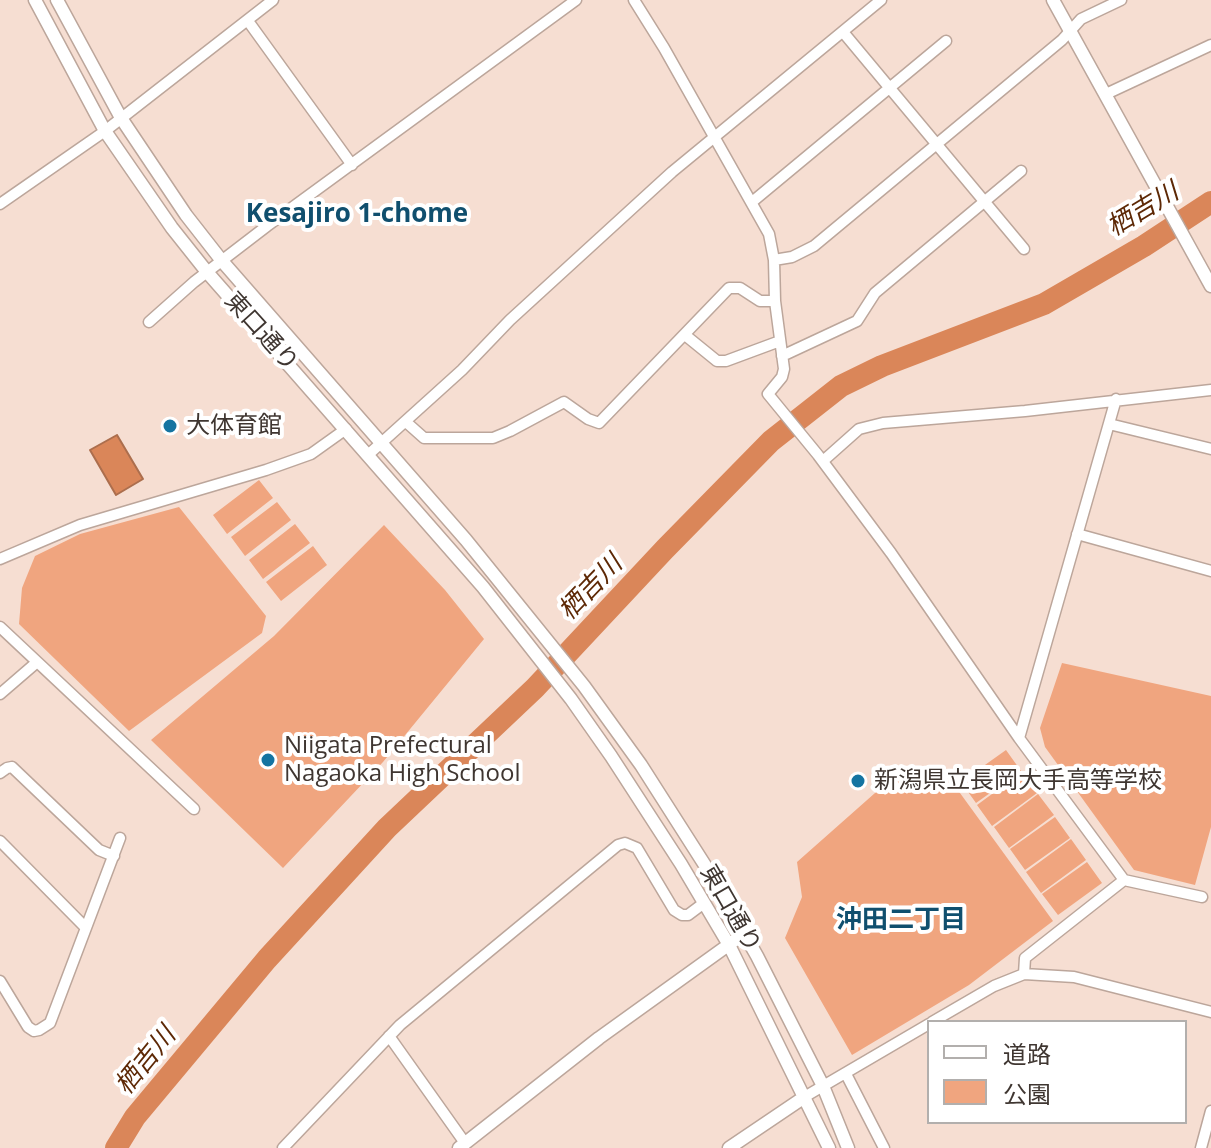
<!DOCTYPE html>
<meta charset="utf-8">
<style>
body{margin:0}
#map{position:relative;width:1211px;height:1148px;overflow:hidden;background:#f6ded2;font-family:"Open Sans","Noto Sans JP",sans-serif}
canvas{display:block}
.legend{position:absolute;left:927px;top:1020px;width:260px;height:104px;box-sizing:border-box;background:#fff;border:2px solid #b2afad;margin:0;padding:10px 14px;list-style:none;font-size:24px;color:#3f3631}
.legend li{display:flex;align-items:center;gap:16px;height:40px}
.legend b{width:40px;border:2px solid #b2afad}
</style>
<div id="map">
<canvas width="1211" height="1148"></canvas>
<ul class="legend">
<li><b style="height:10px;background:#fff"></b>道路</li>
<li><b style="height:22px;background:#f0a57f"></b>公園</li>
</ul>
</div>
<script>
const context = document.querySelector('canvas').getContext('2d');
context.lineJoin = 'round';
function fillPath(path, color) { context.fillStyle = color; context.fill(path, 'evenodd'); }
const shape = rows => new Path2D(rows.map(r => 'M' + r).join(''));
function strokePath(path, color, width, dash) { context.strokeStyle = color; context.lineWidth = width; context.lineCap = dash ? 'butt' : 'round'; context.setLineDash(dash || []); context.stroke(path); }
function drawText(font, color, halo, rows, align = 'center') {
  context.font = font + ' "Open Sans","Noto Sans JP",sans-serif'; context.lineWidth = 8; context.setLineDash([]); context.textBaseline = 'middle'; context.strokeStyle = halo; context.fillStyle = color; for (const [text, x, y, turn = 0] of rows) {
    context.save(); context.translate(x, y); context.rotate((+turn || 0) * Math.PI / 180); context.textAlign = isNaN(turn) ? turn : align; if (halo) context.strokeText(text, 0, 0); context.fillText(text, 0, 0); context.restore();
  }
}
fillPath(shape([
 [259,480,273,498,227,534,213,515],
 [277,502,291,520,245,556,231,537],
 [179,507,266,616,262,633,129,731,19,624,22,588,35,556,80,534],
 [295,524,310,543,263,579,249,560],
 [384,525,445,590,484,639,383,762,283,868,151,740,274,636],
 [313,546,327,565,281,601,266,582],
 [1062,663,1211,696,1211,827,1195,885,1134,870,1045,747,1040,728],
 [1006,750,1021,771,976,803,961,782],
 [934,769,943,779,952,782,1053,921,969,985,852,1055,785,938,802,897,797,862,901,770],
 [1022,772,1037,793,992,826,977,805],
 [1038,794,1054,815,1009,848,994,827],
 [1055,817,1070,838,1025,870,1010,849],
 [1071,839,1086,860,1041,893,1026,872],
 [1087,862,1102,883,1058,915,1042,894]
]), '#f0a57f');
const water = shape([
 [117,435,143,479,116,495,90,450,117,435]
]);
fillPath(water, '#da8659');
strokePath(water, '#ac6e4d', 2);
strokePath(shape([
 [116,1148,135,1117,267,959,387,828,535,688,665,549,771,441,841,386,882,366,1044,304,1144,246,1211,202]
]), '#da8659', 22);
const minor = shape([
 [634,0,664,48,769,234,774,260,775,301,784,369,782,377,768,394,818,455,891,553,1019,738,1124,880,1202,897],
 [248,21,352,165],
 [843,32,1024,249],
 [1106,94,1211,45],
 [752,202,946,41],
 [0,204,105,131,273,0],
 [774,260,792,257,814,246,1062,40,1081,19,1121,0],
 [149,322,194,282,267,226,576,0],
 [685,335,717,361,726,361,780,341],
 [782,356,857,321,875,293,1021,171],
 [406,422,424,438,493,438,510,431,564,402,588,419,599,423,729,288,740,288,760,301,775,301],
 [1109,424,1211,449],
 [369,454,462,370,510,320,672,172,881,0],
 [823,461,859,429,883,423,1025,411,1211,390],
 [1077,534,1211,571],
 [0,559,80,525,266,470,311,454,346,429],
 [0,627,194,809],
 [0,694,36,663],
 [1019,738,1116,399],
 [0,773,7,768,12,767,99,850,114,856],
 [0,841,86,928],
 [1024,974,1025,958,1124,880],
 [0,981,28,1027,34,1031,39,1030,50,1023,120,838],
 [932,1022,994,986,1024,974,1074,977,1211,1012],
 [389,1036,465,1143],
 [846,1074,884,1148],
 [806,1096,929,1024],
 [283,1148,400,1025,618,845,625,843,637,848,674,910,682,915,688,915,704,903],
 [1201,1148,1211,1111]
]);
const tertiary = shape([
 [35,0,105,131,172,228,207,272,483,587,571,699,611,756,681,864,729,945,829,1148],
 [57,0,121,118,186,215,222,261,466,540,584,686,641,765,708,870,757,956,823,1086,848,1148],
 [1053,0,1211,286],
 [459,1148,599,1038,745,933],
 [729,1148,806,1096]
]);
strokePath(minor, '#bca69b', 13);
strokePath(tertiary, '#bca69b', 15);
strokePath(minor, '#fff', 10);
strokePath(tertiary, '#fff', 12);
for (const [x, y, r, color] of [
 [170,426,8,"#1574a1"],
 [268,760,8,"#1574a1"],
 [858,781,8,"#1574a1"]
]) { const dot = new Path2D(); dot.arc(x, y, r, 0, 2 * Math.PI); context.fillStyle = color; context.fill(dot); strokePath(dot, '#fff', 3); }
drawText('24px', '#3f3631', '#fff', [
 ["東口通り",261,332,48],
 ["東口通り",730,909,60]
]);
drawText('24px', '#3f3631', '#fff', [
 ["大体育館",186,426],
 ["Niigata Prefectural",284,746],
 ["Nagaoka High School",284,774],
 ["新潟県立長岡大手高等学校",874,781]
], 'left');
drawText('italic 26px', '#5d2805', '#fff', [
 ["栖吉川",1143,210,-31],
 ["栖吉川",591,588,-46],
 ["栖吉川",146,1061,-51]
]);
drawText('bold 26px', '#104f6e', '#fff', [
 ["Kesajiro 1-chome",357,215],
 ["沖田二丁目",901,921]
]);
</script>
